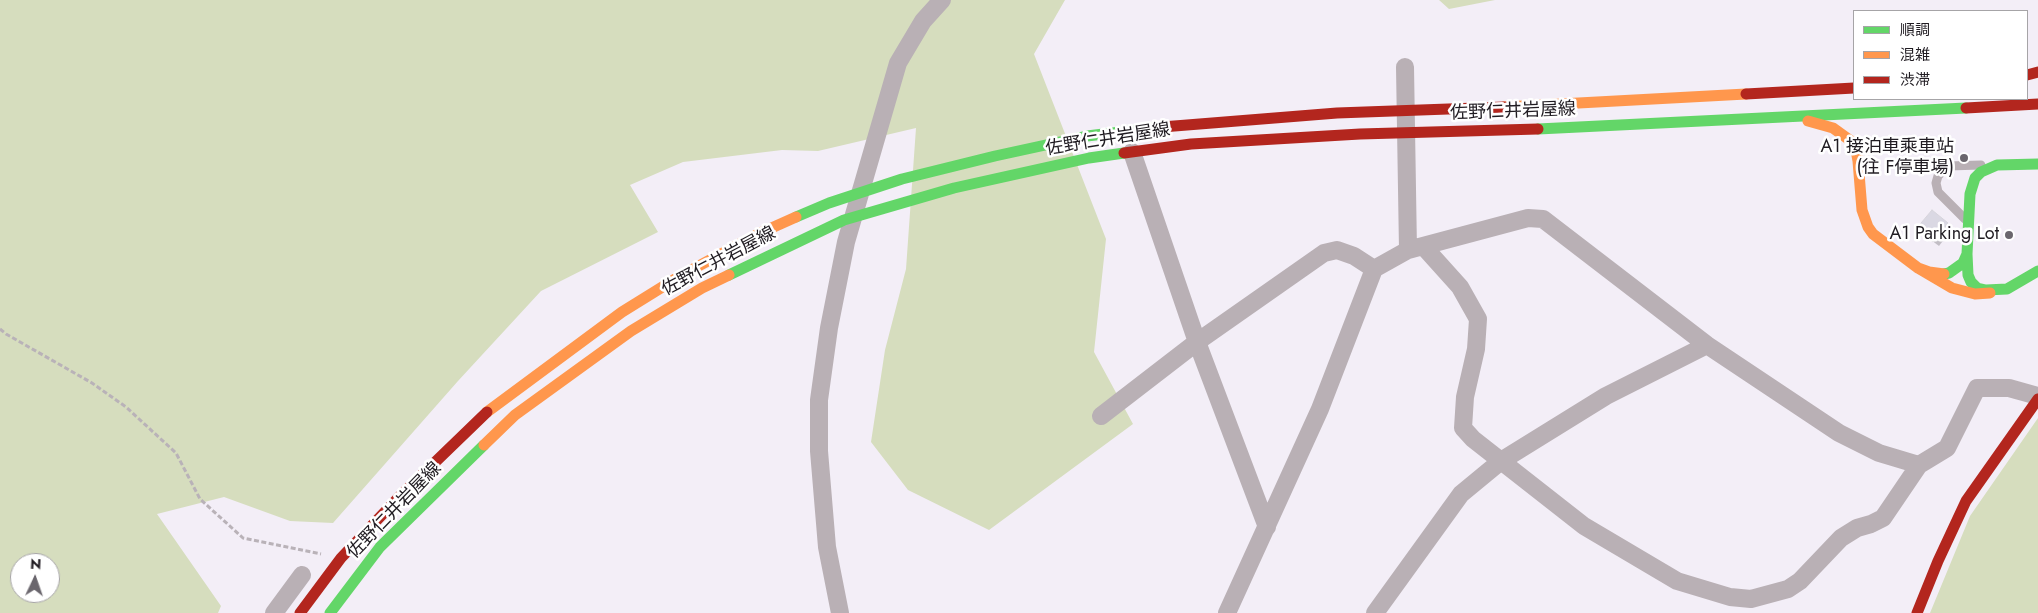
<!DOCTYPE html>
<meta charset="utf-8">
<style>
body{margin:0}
#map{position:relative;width:2038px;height:613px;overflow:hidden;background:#f3eef7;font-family:Jost,"Noto Sans JP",sans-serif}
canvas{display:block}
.legend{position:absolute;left:1853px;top:10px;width:175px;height:90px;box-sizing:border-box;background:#fff;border:1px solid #a6a4a7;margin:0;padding:6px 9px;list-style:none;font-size:15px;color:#201c22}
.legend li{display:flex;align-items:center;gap:10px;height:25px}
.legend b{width:25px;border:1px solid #a6a4a7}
.north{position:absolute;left:10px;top:553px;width:50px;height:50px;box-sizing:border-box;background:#fff;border:1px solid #a6a4a7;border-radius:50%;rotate:3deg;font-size:14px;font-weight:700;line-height:20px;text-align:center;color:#201c22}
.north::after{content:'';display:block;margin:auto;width:18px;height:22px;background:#6a666d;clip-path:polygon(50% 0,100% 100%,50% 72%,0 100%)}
</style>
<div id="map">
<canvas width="2038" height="613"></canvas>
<ul class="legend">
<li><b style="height:6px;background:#63d668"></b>順調</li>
<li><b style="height:6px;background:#ff974d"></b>混雑</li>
<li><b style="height:6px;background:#b3261e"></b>渋滞</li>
</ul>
<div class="north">N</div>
</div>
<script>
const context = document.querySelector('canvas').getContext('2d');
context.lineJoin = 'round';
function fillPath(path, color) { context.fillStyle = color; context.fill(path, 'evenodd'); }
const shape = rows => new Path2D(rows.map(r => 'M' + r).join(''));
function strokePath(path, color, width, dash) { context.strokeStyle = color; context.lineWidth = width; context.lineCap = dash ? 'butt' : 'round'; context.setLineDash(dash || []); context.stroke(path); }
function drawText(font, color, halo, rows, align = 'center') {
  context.font = font + ' Jost,"Noto Sans JP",sans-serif'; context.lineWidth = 5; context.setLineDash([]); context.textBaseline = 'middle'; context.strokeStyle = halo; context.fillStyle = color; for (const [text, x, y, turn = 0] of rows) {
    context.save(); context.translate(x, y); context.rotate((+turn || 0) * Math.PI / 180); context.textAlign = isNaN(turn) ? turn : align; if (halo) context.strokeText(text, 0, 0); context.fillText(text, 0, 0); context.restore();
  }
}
fillPath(shape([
 [0,0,1065,0,1034,54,1106,239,1094,352,1133,424,989,530,908,490,871,442,885,350,906,269,916,128,818,151,782,150,683,162,630,185,658,232,541,291,458,381,333,523,290,521,224,497,157,514,221,606,218,613,0,613],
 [20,563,50,563,50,593,20,593],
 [1439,0,1495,0,1449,9],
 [2038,418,2038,613,1930,613,1970,516]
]), '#d6ddbe');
fillPath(shape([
 [1932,212,1952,229,1939,246,1923,234]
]), '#0003');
const building = shape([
 [1932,210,1948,223,1933,242,1916,229,1932,210]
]);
fillPath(building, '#dad8e3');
strokePath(building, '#d6d4db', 1);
strokePath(shape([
 [0,329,6,334,92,383,126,407,176,453,200,499,243,538,321,554]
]), '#b9b2b8', 3, [5, 2.5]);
strokePath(shape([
 [1965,219,1938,192,1936,183,1938,176,1948,166,1981,165]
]), '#b9b0b5', 9);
strokePath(shape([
 [1405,67,1408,250],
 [1132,152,1197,342,1267,527],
 [1424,247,1460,287,1478,319,1476,349,1465,397,1463,428,1473,439,1584,526,1677,581,1730,597,1751,599,1788,589,1800,581,1841,538,1857,528,1871,524,1883,518,1919,465,1947,448,1977,388,2009,388,2038,396],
 [1101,416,1197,342,1324,253,1337,250,1354,256,1374,269],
 [274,613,302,575],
 [840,613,827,547,819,451,819,400,829,328,846,242,898,63,923,21,942,0],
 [1227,613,1320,409,1374,269,1408,250,1528,218,1543,219,1707,345,1839,433,1879,453,1919,465],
 [1375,613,1461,494,1501,461,1606,396,1707,345]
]), '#b9b0b5', 18);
strokePath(shape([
 [1538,129,1966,108],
 [796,217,829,203,902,179,995,156,1087,136,1162,127],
 [1967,254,1968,275,1971,282,1977,288,1986,290,2007,289,2038,271],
 [1944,274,1949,273,1963,263,1967,254,1970,194,1975,178,1981,172,1997,165,2038,164],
 [729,275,844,220,954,188,1089,158,1124,153],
 [330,613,380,547,484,445]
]), '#63d668', 11);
strokePath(shape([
 [1504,107,1746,94],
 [1808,121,1833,128,1851,141,1856,150,1858,161,1862,210,1868,227,1873,234,1918,268,1929,272,1944,274],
 [1918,268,1952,288,1975,294,1990,293],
 [487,412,622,312,680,276,758,234,796,217],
 [484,445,515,415,631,331,702,288,729,275]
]), '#ff974d', 11);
strokePath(shape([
 [2027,75,2038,72],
 [1746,94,1854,88],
 [1966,108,2038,104],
 [1162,127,1337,113,1504,107],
 [1124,153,1191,144,1360,134,1538,129],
 [300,613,341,558,399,497,487,412],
 [1917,613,1938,561,1966,501,2038,399]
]), '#b3261e', 11);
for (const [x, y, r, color] of [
 [1964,158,5,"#6a666d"],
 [2009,235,5,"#6a666d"]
]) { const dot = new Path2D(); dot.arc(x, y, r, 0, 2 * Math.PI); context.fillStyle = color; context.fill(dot); strokePath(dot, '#fff', 2); }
drawText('18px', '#201c22', '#fff', [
 ["佐野仁井岩屋線",1513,112,-2],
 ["佐野仁井岩屋線",1108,140,-9],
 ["佐野仁井岩屋線",719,262,-28],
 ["佐野仁井岩屋線",395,511,-46]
]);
drawText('18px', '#201c22', '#fff', [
 ["A1 接泊車乘車站",1954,148],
 ["(往 F停車場)",1954,169],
 ["A1 Parking Lot",1999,235]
], 'right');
</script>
